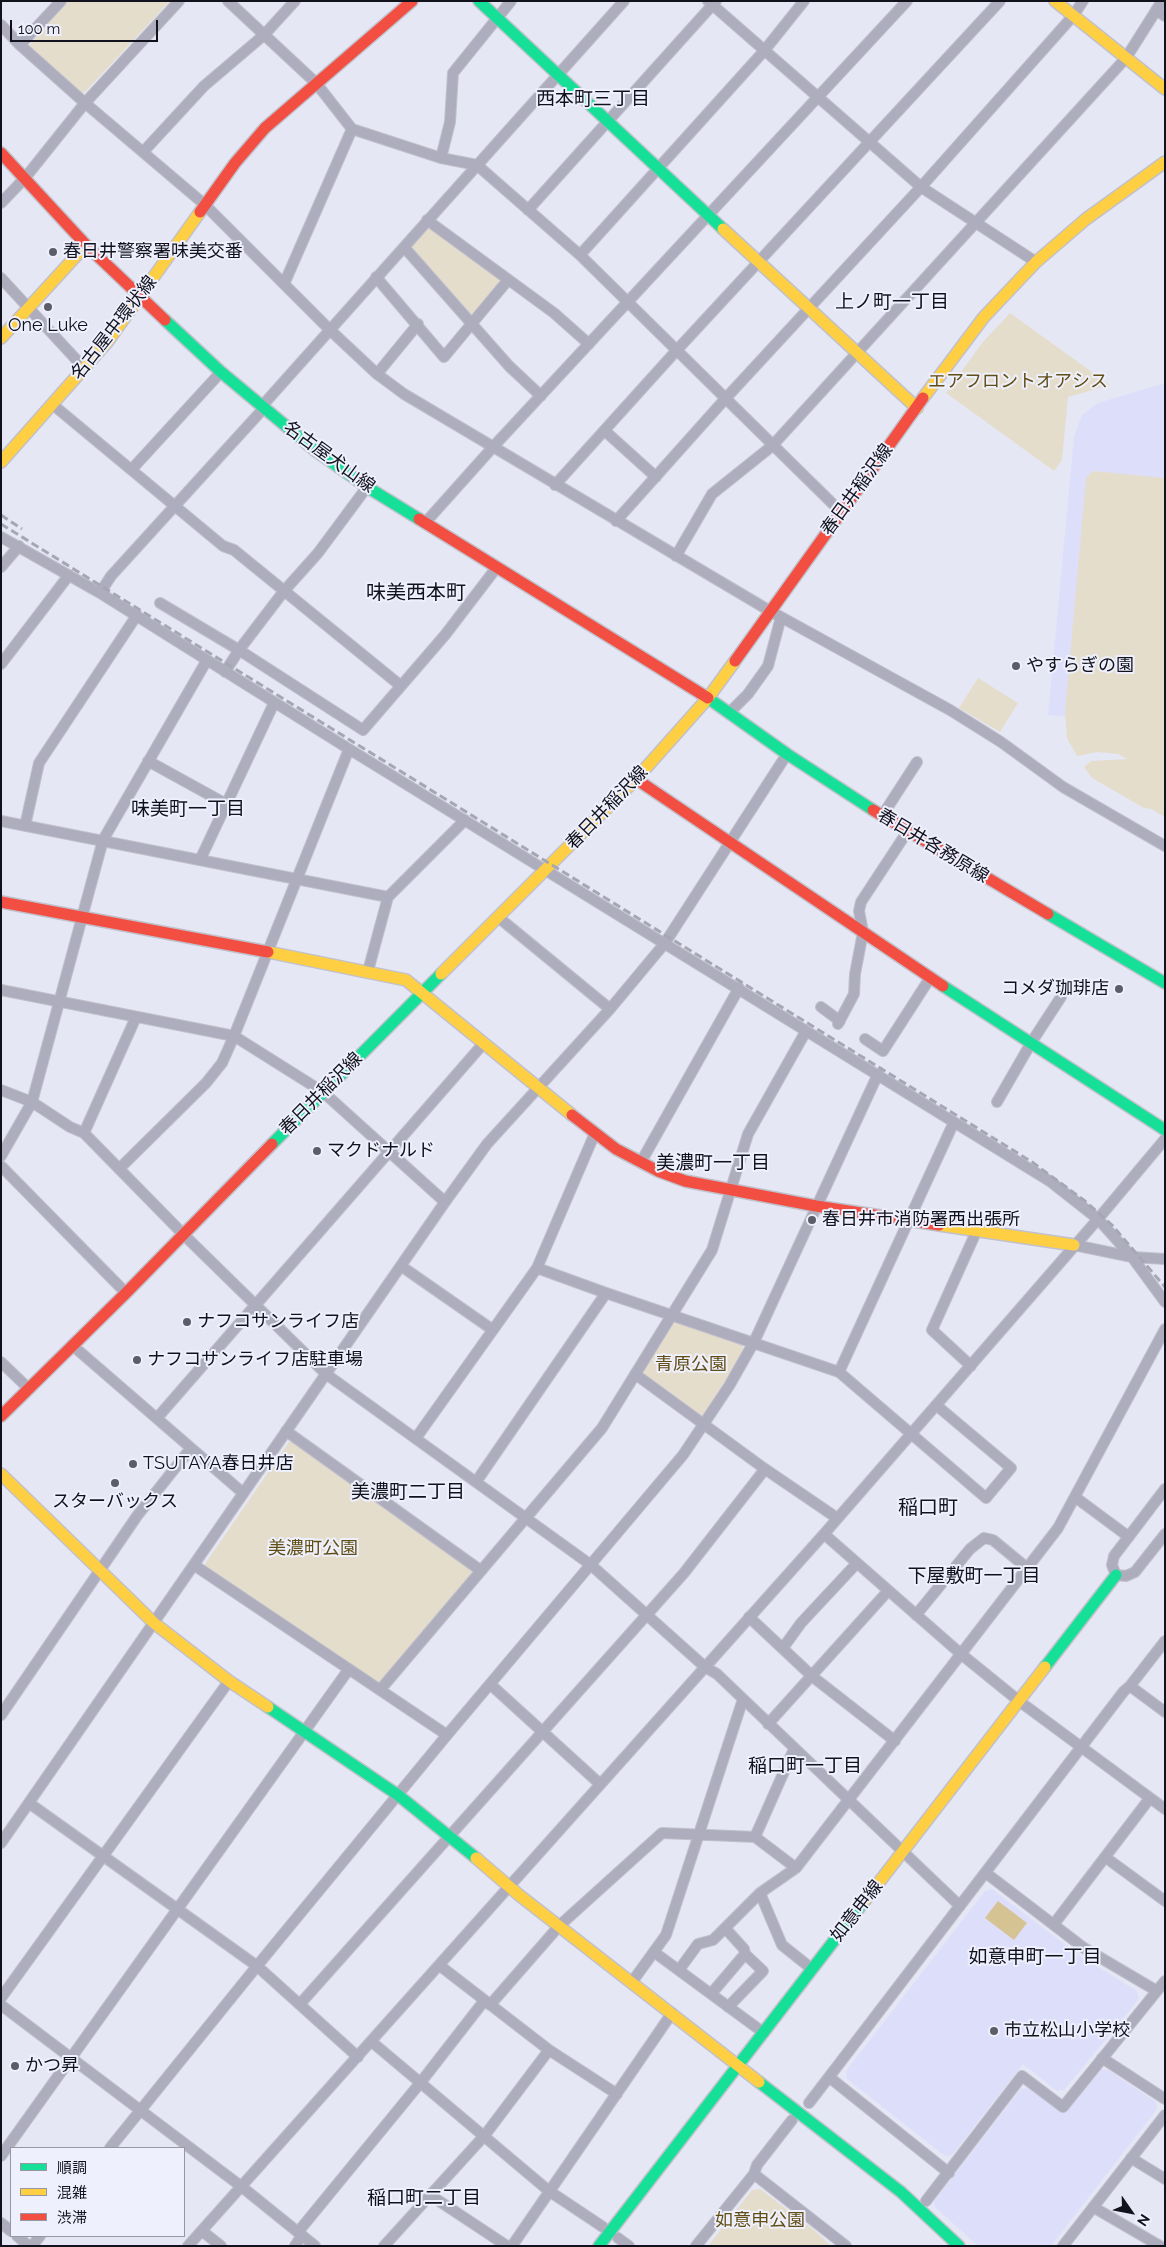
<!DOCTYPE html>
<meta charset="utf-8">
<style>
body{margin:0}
#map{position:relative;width:1166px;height:2247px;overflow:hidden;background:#e6e7f5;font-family:Raleway,"Noto Sans JP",sans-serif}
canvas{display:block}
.frame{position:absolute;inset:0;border:2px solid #11121c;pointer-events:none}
.legend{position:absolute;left:10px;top:2147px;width:175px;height:90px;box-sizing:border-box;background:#eff0fd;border:1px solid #9697a3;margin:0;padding:6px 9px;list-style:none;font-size:15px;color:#11121c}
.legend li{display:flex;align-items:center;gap:10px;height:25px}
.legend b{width:25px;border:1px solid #9697a3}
.north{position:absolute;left:1106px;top:2187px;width:50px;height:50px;-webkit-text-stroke:4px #eff0fd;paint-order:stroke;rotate:123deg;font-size:14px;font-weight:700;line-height:20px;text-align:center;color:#11121c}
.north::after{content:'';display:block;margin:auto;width:18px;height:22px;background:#11121c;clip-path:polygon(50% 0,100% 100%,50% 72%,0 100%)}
.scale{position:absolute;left:10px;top:20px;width:148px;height:22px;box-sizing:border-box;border:2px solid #11121c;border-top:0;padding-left:6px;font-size:15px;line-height:18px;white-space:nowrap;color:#11121c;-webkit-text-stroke:4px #eff0fd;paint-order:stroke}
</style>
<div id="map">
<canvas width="1166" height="2247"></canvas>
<div class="frame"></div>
<ul class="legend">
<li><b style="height:6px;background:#16e098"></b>順調</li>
<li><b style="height:6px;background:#ffcf43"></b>混雑</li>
<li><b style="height:6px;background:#f24e42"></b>渋滞</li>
</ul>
<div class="north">N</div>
<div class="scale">100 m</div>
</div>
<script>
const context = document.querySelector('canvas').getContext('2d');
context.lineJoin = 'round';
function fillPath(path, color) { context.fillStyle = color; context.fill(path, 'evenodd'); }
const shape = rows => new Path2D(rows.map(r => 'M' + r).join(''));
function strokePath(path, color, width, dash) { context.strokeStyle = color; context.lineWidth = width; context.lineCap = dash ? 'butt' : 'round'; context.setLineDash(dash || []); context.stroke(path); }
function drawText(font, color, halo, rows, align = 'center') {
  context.font = font + ' Raleway,"Noto Sans JP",sans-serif'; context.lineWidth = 4; context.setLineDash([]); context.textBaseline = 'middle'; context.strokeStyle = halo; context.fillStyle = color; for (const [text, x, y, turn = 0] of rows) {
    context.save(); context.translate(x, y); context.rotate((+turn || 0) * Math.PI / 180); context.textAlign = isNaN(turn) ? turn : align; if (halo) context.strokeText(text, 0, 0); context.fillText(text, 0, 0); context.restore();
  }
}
fillPath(shape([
 [1165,383,1165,727,1048,715,1074,436,1082,415,1098,403],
 [992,1889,1080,1956,1137,1991,1139,1999,1064,2090,1057,2091,1023,2064,952,2155,945,2156,847,2079,846,2071,985,1891],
 [1101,2069,1108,2070,1156,2102,1157,2109,1051,2246,978,2246,935,2207,934,2201,1021,2089,1029,2088,1063,2113]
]), '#dddffa');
fillPath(shape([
 [67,1,170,1,85,92,81,92,28,47],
 [433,226,502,279,475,315,470,315,412,249,411,245,427,227],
 [1010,313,1110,385,1068,397,1062,460,1054,471,946,393,982,343],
 [1093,471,1165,478,1165,817,1151,809,1144,808,1092,778,1084,767,1091,761,1127,759,1118,754,1097,752,1077,756,1067,738,1065,712,1086,478],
 [978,678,1018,703,1000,732,959,708],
 [675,1322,742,1345,744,1349,705,1414,700,1415,644,1374,643,1370,671,1324],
 [289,1442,293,1442,471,1569,472,1574,381,1683,377,1683,206,1568,205,1564],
 [760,2189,814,2230,831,2246,708,2246,752,2190]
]), '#e5ddcc');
fillPath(shape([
 [998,1901,1027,1923,1014,1940,985,1918]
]), '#d6c394');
const street = shape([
 [228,1,316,83,352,129,441,158,477,165,580,255,841,512],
 [708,1,921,187,1036,262],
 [1156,10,1165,16],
 [1,25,20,45,85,103,204,204,330,330,377,374,404,394,770,611,950,710,1001,742,1063,787,1165,846],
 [20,45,61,1],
 [144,151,204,86,264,35,295,1],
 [441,158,450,122,453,73,511,1],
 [1,203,25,178,85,103,179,1],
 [528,210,716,1],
 [427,220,554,313,589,344],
 [404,247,509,366,541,396],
 [580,255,764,51,804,1],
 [376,277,444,357,508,280],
 [1,278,84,368],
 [284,284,352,129],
 [377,374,418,324],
 [52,404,223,546,234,550,401,686],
 [262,406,624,1],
 [605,431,656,477],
 [132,469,221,372],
 [555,485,676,351,1000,1],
 [616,521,726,398,921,187,1073,16,1083,1],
 [425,523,493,447,907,1],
 [1,537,100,593,349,749,1051,1182,1098,1219,1132,1257,1165,1302],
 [676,556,712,494,772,446,1126,58,1162,1],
 [1,567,19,546],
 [100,593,111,576,264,408],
 [160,603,239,650,363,730,445,635,497,567],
 [1,664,69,575],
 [225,672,239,650,284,591,318,553,367,487],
 [729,713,748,694,768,666,781,617],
 [148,761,226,804],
 [882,816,917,762],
 [1,821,388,897,465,820],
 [25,826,39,763,137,615],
 [200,860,274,703],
 [498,917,610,1009],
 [368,971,388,897],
 [1,990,234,1036,323,1092,445,1202],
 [821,1007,840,1021],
 [838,1024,854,994,855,974,863,932,859,911,861,902,907,832],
 [865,1039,883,1051,930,978],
 [1,1090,32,1102,70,1127,84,1133,184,1235,326,1374,591,1565,705,1667,717,1674,960,1906],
 [997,1102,1031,1043,1061,997],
 [84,1133,136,1017],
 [1,1156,32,1102,103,840,207,660],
 [641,1162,739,988],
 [1,1166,126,1293],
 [119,1169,206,1083,222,1063,234,1036,349,749],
 [1074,1245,1132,1257,1165,1259],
 [401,1266,493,1330],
 [537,1268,606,1293,839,1372,986,1498,1011,1468,936,1405],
 [72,1345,243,1493],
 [1,1362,28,1388],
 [971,1366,932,1330,977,1230],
 [839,1372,954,1122],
 [635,1374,765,1469,837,1518],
 [157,1418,483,1044],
 [286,1431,480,1570],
 [416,1438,537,1268,595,1133],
 [476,1482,606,1293],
 [1165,1489,1114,1556,1112,1565,1116,1575,1126,1576,1135,1572,1165,1534],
 [1075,1497,1129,1537],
 [824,1534,961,1654,1019,1701,1165,1809],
 [194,1565,447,1735],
 [916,1615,970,1549,984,1538,993,1540,1027,1568],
 [749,1617,813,1677,895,1741],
 [783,1648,801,1623,857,1563],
 [490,1684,600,1784],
 [1130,1686,1165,1712],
 [380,1690,602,1428,712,1250,748,1134,806,1031],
 [1,1715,137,1516,191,1448],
 [768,1724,888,1591],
 [29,1803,257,1966,358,2057],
 [755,1837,794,1749],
 [1,1843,445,1202,487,1144,610,1009,665,943,787,754],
 [1105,1857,1165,1901],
 [986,1873,1084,1948,1157,1991],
 [760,1893,782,1945,812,1969],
 [1054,1924,1150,1798],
 [726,1929,744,1949,745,1954,763,1971,728,2007],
 [654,1952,764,2033],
 [439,1965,549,2050,617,2094],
 [679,1970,698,1944,713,1940,760,1893,796,1868,1058,1528,1165,1329],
 [632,1982,666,1935,743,1699],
 [711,1994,745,1954],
 [1,1998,229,1681],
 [300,2004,684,1573,765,1469],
 [1,2005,242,2187,315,2246],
 [490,2005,559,1926,662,1833,755,1837,796,1868],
 [372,2042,549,2191,603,2227],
 [1102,2058,1165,2099],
 [809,2103,829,2077],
 [110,2148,257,1966,447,1735,683,1455,729,1386,754,1342,878,1074],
 [1,2156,349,1669],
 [1131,2158,1165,2179],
 [949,2173,829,2077,1124,1691,1130,1686,1165,1641],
 [754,2174,846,2246],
 [430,2195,507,2246],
 [926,2201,1022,2076,1063,2107,1165,1981],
 [1093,2207,1160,2246],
 [1,2223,11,2231],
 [202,2231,221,2246],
 [298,2232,421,2082,484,2001],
 [17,2236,29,2246],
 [618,2238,629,2246],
 [32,2246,40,2236],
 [188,2246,824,1534,1098,1219,1165,1139],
 [295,2246,302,2235],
 [384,2246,485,2135,549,2050],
 [512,2246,672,2013],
 [696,2246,754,2174,757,2165,792,2120],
 [1063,2246,1165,2115]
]);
const fast = shape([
 [479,1,723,229],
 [165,320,221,372,316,451,367,487,419,519],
 [708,698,787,754,873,810],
 [1048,914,1165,983],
 [943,986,1165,1130],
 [272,1144,441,974],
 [1045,1667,1116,1575],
 [268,1707,398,1795,476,1858],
 [759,2082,901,2192,959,2246],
 [599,2246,863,1903]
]);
const slow = shape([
 [1055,1,1165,89],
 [723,229,917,408],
 [1,338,86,245],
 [923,398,984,317,1036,262,1086,219,1165,162],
 [1,462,108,341,200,212],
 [268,952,406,980,572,1115],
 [441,974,636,779,708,698,735,661],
 [939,1225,1074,1245],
 [1,1474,154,1623,229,1681,268,1707],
 [476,1858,519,1895,759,2082],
 [863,1903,1045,1667]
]);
const jam = shape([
 [1,153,86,245,165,320],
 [200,212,235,163,265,128,412,1],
 [419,519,708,698],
 [735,661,923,398],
 [636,779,943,986],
 [873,810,1048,914],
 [1,902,268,952],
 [572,1115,616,1149,658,1171,685,1181,816,1206,939,1225],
 [1,1416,126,1293,272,1144]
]);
strokePath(street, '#c1c1cc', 12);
strokePath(fast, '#c1c1cc', 14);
strokePath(slow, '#c1c1cc', 14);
strokePath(jam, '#c1c1cc', 14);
strokePath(street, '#adadbe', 10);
strokePath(fast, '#16e098', 11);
strokePath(slow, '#ffcf43', 11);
strokePath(jam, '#f24e42', 11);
strokePath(shape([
 [1,515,22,529],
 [1,524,1032,1162,1085,1201,1112,1225,1165,1287]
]), '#a6a7b4', 3, [8, 4]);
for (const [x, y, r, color] of [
 [53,252,5,"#5c5d68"],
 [48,307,5,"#5c5d68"],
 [1016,666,5,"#5c5d68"],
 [1119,989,5,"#5c5d68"],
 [317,1151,5,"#5c5d68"],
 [812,1220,5,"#5c5d68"],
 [187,1322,5,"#5c5d68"],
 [137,1360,5,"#5c5d68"],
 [133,1464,5,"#5c5d68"],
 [115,1483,5,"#5c5d68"],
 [994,2031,5,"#5c5d68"],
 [15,2066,5,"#5c5d68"]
]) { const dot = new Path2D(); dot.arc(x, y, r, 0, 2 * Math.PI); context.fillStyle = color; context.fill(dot); strokePath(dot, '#eff0fd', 2); }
drawText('18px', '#11121c', '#eff0fd', [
 ["春日井警察署味美交番",63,252],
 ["One Luke",48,326,"center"],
 ["やすらぎの園",1026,666],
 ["コメダ珈琲店",1109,989,"right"],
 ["マクドナルド",327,1151],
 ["春日井市消防署西出張所",822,1220],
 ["ナフコサンライフ店",197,1322],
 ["ナフコサンライフ店駐車場",147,1360],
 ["TSUTAYA春日井店",143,1464],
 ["スターバックス",115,1502,"center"],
 ["市立松山小学校",1004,2031],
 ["かつ昇",25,2066]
], 'left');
drawText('18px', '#11121c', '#eff0fd', [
 ["名古屋中環状線",114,328,-52],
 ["名古屋犬山線",329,457,36],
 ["春日井稲沢線",857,490,-54],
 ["春日井稲沢線",607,808,-46],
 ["春日井各務原線",933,846,31],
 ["春日井稲沢線",321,1094,-45],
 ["如意申線",857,1911,-52]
]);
drawText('18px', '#614e15', '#eff0fd', [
 ["エアフロントオアシス",1018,382],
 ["青原公園",691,1365],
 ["美濃町公園",313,1549],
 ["如意申公園",760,2221]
]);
drawText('19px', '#11121c', '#eff0fd', [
 ["西本町三丁目",593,99],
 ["上ノ町一丁目",892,302],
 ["味美町一丁目",188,809],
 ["美濃町一丁目",713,1163],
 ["美濃町二丁目",408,1492],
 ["下屋敷町一丁目",974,1576],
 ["稲口町一丁目",805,1766],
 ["如意申町一丁目",1035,1957],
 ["稲口町二丁目",424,2198]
]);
drawText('20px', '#11121c', '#eff0fd', [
 ["味美西本町",416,593],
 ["稲口町",928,1508]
]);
</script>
